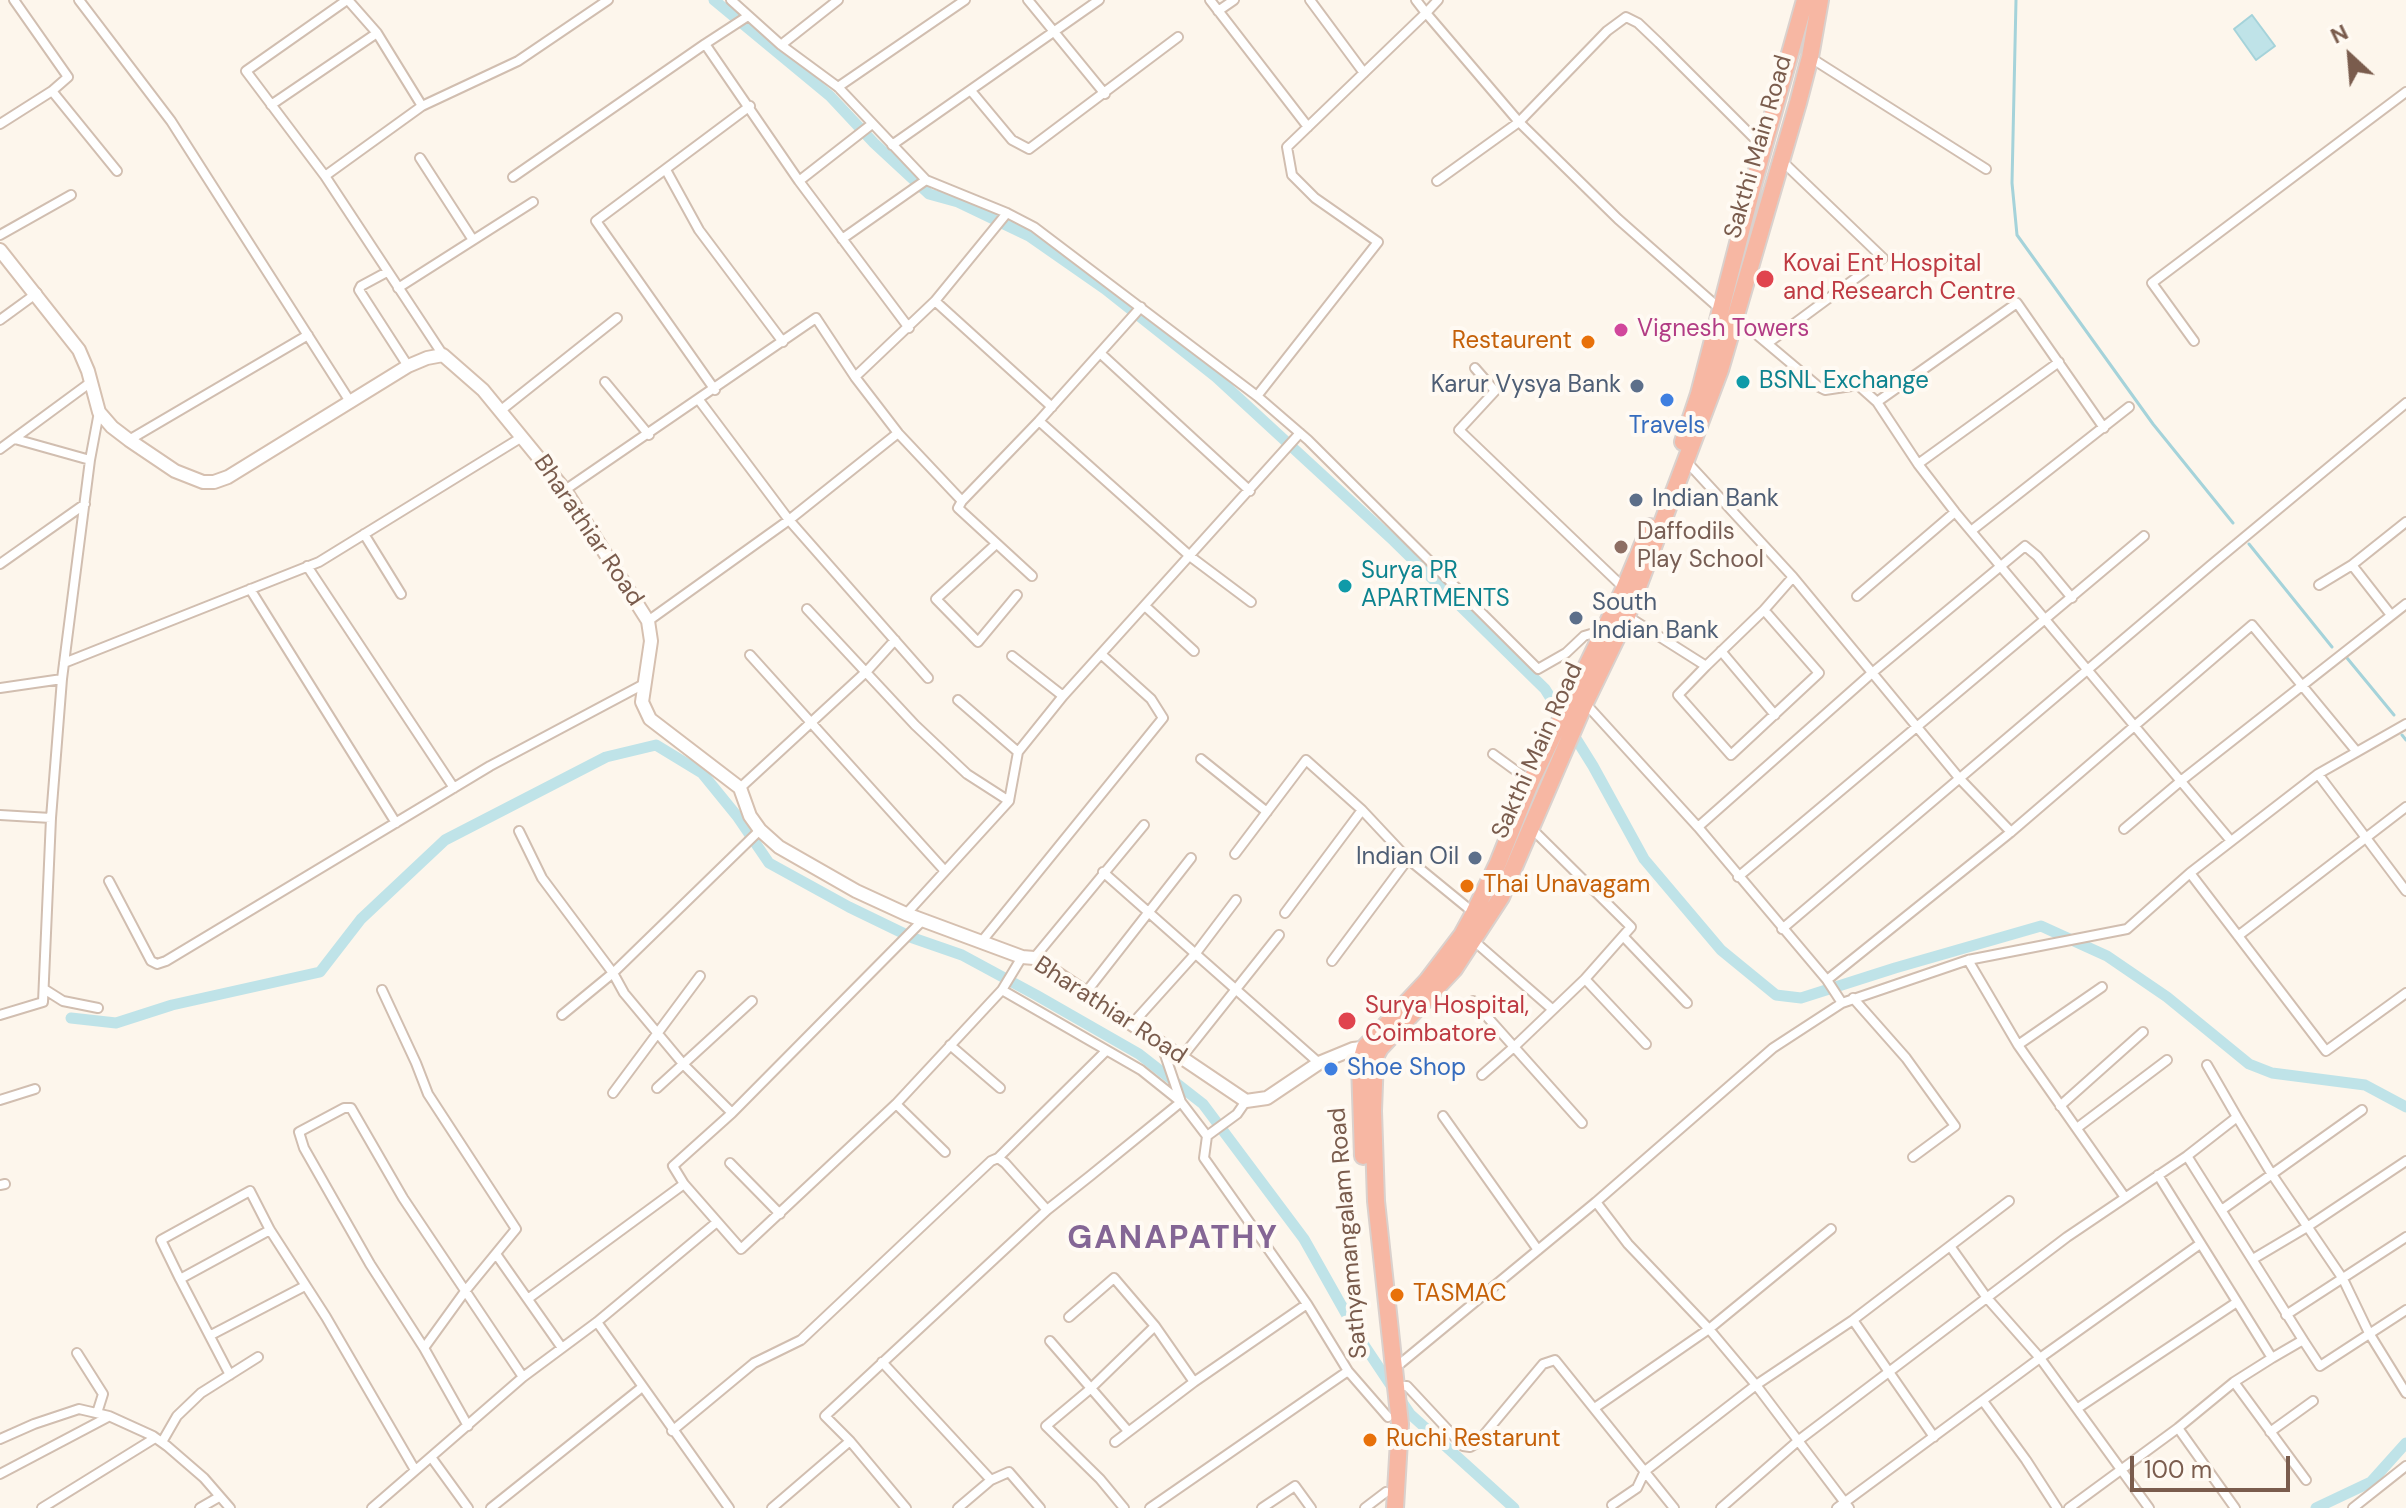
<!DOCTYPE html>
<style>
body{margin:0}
#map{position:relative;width:2406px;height:1508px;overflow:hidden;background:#fdf6ec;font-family:"DM Sans",sans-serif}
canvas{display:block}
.north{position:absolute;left:2310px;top:16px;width:80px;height:80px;-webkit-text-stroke:6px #fffaf3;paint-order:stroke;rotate:334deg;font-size:22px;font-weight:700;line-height:32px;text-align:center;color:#7a5c4d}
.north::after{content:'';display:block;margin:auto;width:28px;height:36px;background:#7a5c4d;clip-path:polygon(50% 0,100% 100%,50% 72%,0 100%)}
.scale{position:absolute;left:2130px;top:1456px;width:160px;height:36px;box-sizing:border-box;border:4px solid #7a5c4d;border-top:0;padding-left:10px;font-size:24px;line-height:28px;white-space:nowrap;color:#7a5c4d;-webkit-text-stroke:6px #fffaf3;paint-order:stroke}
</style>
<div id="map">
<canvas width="2406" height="1508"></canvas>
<div class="north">N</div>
<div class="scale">100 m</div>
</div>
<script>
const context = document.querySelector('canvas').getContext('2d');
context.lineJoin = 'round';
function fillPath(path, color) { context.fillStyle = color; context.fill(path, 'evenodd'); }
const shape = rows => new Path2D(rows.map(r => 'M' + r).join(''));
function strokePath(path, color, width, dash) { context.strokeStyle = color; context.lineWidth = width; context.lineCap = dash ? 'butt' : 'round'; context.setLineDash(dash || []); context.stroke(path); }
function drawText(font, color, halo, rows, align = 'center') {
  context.font = font + ' "DM Sans",sans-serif'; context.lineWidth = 8; context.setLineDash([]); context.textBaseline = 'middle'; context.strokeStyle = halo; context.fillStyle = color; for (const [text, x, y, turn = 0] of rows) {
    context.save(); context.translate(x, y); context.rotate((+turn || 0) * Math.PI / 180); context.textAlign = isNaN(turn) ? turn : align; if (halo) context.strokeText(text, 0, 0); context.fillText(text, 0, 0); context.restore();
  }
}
const water = shape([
 [2252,15,2275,46,2256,60,2234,29,2252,15]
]);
fillPath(water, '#bfe3e8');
strokePath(water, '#a5d3da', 2);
strokePath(shape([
 [2016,0,2012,183,2017,235,2153,424,2233,523],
 [2249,544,2332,647],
 [2347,658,2394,715],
 [2402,735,2406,740]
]), '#a5d3da', 3);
strokePath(shape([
 [714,0,830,96,874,143,929,194,958,202,1029,236,1105,289,1216,377,1394,541,1545,689,1593,766,1644,859,1721,950,1776,995,1801,998,1895,968,2041,926,2107,956,2167,997,2249,1064,2272,1073,2365,1085,2406,1107],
 [71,1018,116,1023,172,1005,320,972,361,919,445,840,606,757,656,745,702,773,737,816,769,863,849,907,913,938,962,955,1036,995,1139,1054,1203,1104,1304,1239,1362,1342,1410,1414,1514,1508],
 [2316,1508,2371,1482,2406,1443]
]), '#bfe3e8', 11);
const street = shape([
 [14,0,68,77,52,91],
 [79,0,171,121,351,403],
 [347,0,246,71,325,176,443,355],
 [348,0,377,33,422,106],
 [731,0,781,45,838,87,926,180,1007,213,1034,227,1257,396,1308,440,1538,669,1566,653,1584,636,1604,630],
 [1028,0,1105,94],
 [1210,0,1308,127],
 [1310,0,1364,73],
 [1438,0,1426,13,1519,122,1618,219,1720,309],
 [1218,11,1234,0],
 [748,16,705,44,799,181,909,328],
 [781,45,838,0],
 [1811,58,1986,169],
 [838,87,965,0],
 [972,92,1012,140,1029,149,1178,37],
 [271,105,377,33],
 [0,124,52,91,117,171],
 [892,145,1099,0],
 [420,158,473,240],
 [666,170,699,230,783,342],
 [325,176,422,106,518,61,608,0],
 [513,177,705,44],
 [799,181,872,124],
 [1437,181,1519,122,1607,31,1626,17,1638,23,1659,43,1763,147],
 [0,235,71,195],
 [842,239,926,180],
 [387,272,361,286,359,290,408,366],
 [398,288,533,202],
 [935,301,1052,407],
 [1734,319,1750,329,1819,387,1825,390,1858,385,1877,402,1918,464,1955,512,2231,841],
 [0,320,37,293],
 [2194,341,2152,283,2406,92],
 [1768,343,1883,258,1782,161],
 [1100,353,1250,491],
 [1475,368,1495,391,1459,430,1624,588],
 [855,377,935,301,1007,213],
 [605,382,649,435],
 [715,390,596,221,750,106],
 [1257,396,1378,242,1315,198,1292,175,1287,147,1426,13,1416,0],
 [699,400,789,520,928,678],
 [1877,402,2017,303,2104,428],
 [500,411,617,318],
 [1039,421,1191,557,1251,602],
 [15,439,90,460],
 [129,440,308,335],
 [0,449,91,382],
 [1687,462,1793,577,1960,779,2011,832],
 [1918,464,2059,362],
 [565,490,816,318,855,377,898,433],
 [962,501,958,508,1032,576],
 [1971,531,2129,407],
 [364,534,401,594],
 [995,545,936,599,978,642,1017,595],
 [0,564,85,504],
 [307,566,454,788],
 [2319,585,2352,565],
 [250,589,396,823],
 [1857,596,1955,512],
 [1145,606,1194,651],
 [807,609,915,725,967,774,1009,801],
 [2391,615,2352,565,2406,522],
 [1627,616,1706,666,1764,610,1793,577],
 [648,621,789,520,898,433,962,501,1039,421,1141,307],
 [1721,651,1775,715],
 [750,655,944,870],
 [1012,656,1063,696],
 [64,663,319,562,522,437],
 [1706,666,1678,695,1731,755,1819,673,1764,610],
 [0,688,62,679],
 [958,700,1018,752],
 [1585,703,1698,827,1827,980,1842,1003],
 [1493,754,1530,781],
 [1201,759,1267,812],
 [2318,774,2406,891],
 [740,788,867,671,895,640],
 [0,815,51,818],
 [1698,827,1872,673,2025,546,2037,556,2072,598],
 [2124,829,2182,780,2406,604],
 [519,831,542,878,613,973,624,993,684,1065,732,1113],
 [1235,854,1306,760,1362,810,1408,859,1474,913],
 [1103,872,1319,1063],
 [2190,873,2326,1051,2406,993],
 [1738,877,2144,536],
 [109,881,151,961,157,964,166,961,490,766,644,684],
 [1285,913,1362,810],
 [906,914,1009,801,1018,752,1063,696,1300,433],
 [1782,929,2211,565,2406,403],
 [1623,936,1687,1003],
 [2238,936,2406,807],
 [982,941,1163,718,1151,699,1101,654],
 [1474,941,1552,1009],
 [1034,958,1144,825],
 [1968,960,2018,1045,2124,1196],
 [1332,961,1408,859],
 [1585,979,1646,1044],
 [1827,980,2011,832,2252,625,2357,752],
 [44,989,63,1001,98,1008],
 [382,990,416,1063,428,1094,516,1229,466,1290,424,1348],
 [1002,990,1141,1070,1181,1102,1207,1136],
 [1087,991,1191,858],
 [1853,998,1906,1058,1955,1126,1913,1157],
 [1473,1001,1582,1123],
 [0,1015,43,1002,51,818,62,679,90,460,99,412],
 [562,1015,613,973,760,830],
 [1133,1023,1196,953,1236,900],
 [950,1045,1000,1088],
 [2018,1045,2102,987],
 [1182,1057,1279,935],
 [2207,1065,2237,1117],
 [1482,1075,1515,1046,1585,979,1631,927,1530,827],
 [657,1088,752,1001],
 [613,1093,700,976],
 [0,1100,35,1089],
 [896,1104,945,1152],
 [2060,1106,2143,1032],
 [1443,1116,1538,1250],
 [2077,1128,2167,1060],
 [2187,1156,2303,1340],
 [998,1158,1106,1051],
 [730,1163,780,1214],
 [2158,1175,2272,1358],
 [684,1184,741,1249,896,1104,1002,990,1022,957],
 [0,1185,5,1184],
 [1596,1202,1628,1244,1709,1329,1756,1385,1849,1508],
 [2223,1209,2362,1110],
 [270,1230,180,1279,161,1240,250,1191,270,1230,326,1317,415,1470],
 [1950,1246,1987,1298,2040,1358,2200,1244],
 [496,1254,562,1348],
 [2253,1259,2307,1227,2406,1161],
 [180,1279,230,1375],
 [529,1298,684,1184,673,1166,732,1113,923,920],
 [2286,1315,2406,1237],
 [1069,1317,1114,1278,1155,1326,1194,1382],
 [1853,1320,1934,1437],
 [597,1322,729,1508],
 [211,1335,305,1286],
 [1050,1341,1128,1431],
 [77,1353,103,1394,97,1413],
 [882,1362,991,1480],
 [1395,1368,1596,1202,1773,1048,1842,1003,1968,960,2127,929,2190,873,2318,774,2406,724],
 [1348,1371,1388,1417],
 [2234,1382,2306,1480],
 [1396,1386,1407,1386,1463,1446,1470,1447,1477,1443,1543,1364,1555,1360,1674,1508],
 [1983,1401,2026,1460,2057,1508],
 [1596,1407,1709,1329,1831,1229],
 [2078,1408,2237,1302],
 [468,1426,424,1348,370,1264,304,1148,299,1132,344,1108,351,1108,403,1198,523,1377],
 [2178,1428,2235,1508],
 [672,1431,754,1363,801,1340,991,1161,998,1158,1005,1163,1047,1210,1090,1176,1181,1102,1162,1046],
 [2270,1432,2313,1401],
 [0,1439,34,1424,79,1409,109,1416,153,1436,167,1446,204,1478,230,1508],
 [162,1442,177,1416,201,1393,258,1357],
 [1115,1442,1194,1382,1307,1304],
 [431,1457,468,1508],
 [0,1474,108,1417],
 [1612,1505,1637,1488,1645,1471,1756,1385,1853,1320,2009,1201],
 [42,1508,155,1438],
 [200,1508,219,1497],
 [372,1508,523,1377,597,1322,717,1222],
 [491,1508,641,1388],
 [772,1508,850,1441],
 [906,1508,850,1441,825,1416,1047,1210],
 [958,1508,991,1480,1009,1472,1040,1508],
 [1124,1508,1100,1479,1046,1426,1089,1390,1155,1326],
 [1150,1508,1348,1371,1307,1304,1204,1158,1207,1136,1237,1114,1246,1101],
 [1262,1508,1295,1486,1311,1508],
 [1365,1508,1386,1492],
 [1721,1508,1799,1440,2067,1237,2187,1156,2237,1117,2271,1173,2343,1279,2369,1333,2406,1393],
 [1837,1508,2040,1358,2149,1508],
 [2069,1508,2178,1428,2234,1382,2272,1358,2303,1340,2320,1366,2406,1310],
 [2353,1508,2406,1466]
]);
const secondary = shape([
 [0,250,79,350,88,371,99,412,112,427,129,440,175,471,203,482,214,482,228,477,408,366,427,358,443,355,483,390,565,490,648,621,651,641,642,702,650,719,740,788,750,816,760,830,779,847,856,891,906,914,1022,957,1034,958,1246,1101,1267,1098,1319,1063,1353,1049,1370,1047]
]);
const highway = shape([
 [1683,442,1699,394,1753,185,1805,0],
 [1363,1156,1360,1065,1365,1047,1427,981,1462,935,1474,913,1498,863,1531,781,1624,589,1650,527],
 [1395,1508,1400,1424,1376,1201,1373,1111,1375,1057,1380,1048,1454,969,1501,897,1583,707,1627,616,1720,370,1798,103,1810,57,1820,0]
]);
strokePath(street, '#d1beb0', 12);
strokePath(secondary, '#d6c0b0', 16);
strokePath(highway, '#dad1cd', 20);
strokePath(street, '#fff', 8);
strokePath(secondary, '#fff', 12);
strokePath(highway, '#f7b7a3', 16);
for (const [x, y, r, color] of [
 [1765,279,10,"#e0444e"],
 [1621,330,8,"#d1479c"],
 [1588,342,8,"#e8710a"],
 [1743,382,8,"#0f9aa8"],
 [1637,386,8,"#5c6f8a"],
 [1667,400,8,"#3f7fe0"],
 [1636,500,8,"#5c6f8a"],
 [1621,547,8,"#8d6e63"],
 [1345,586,8,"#0f9aa8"],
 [1576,618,8,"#5c6f8a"],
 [1475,858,8,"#5c6f8a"],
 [1467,886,8,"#e8710a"],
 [1347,1021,10,"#e0444e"],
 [1331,1069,8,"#3f7fe0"],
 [1397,1295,8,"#e8710a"],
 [1370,1440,8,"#e8710a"]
]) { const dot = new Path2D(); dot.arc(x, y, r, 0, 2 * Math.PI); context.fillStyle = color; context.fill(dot); strokePath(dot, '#fffaf3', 3); }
drawText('24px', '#7a5c4d', '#fffaf3', [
 ["Sakthi Main Road",1759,147,-74],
 ["Bharathiar Road",588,531,56],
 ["Sakthi Main Road",1538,751,-66],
 ["Bharathiar Road",1110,1011,33],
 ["Sathyamangalam Road",1349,1233,-95]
]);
drawText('24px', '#be3a42', '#fffaf3', [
 ["Kovai Ent Hospital",1783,265],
 ["and Research Centre",1783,293],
 ["Surya Hospital,",1365,1007],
 ["Coimbatore",1365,1035]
], 'left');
drawText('24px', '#b23c85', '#fffaf3', [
 ["Vignesh Towers",1637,330]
], 'left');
drawText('24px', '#c56008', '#fffaf3', [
 ["Restaurent",1572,342,"right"],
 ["Thai Unavagam",1483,886],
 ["TASMAC",1413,1295],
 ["Ruchi Restarunt",1386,1440]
], 'left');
drawText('24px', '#0d838f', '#fffaf3', [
 ["BSNL Exchange",1759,382],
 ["Surya PR",1361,572],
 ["APARTMENTS",1361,600]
], 'left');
drawText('24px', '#4e5e75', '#fffaf3', [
 ["Karur Vysya Bank",1621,386],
 ["Indian Bank",1652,500,"left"],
 ["South",1592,604,"left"],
 ["Indian Bank",1592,632,"left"],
 ["Indian Oil",1459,858]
], 'right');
drawText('24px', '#366cbe', '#fffaf3', [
 ["Travels",1667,427],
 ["Shoe Shop",1347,1069,"left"]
]);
drawText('24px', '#785e54', '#fffaf3', [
 ["Daffodils",1637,533],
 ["Play School",1637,561]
], 'left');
context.letterSpacing = '2px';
drawText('bold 32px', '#846695', '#fffaf3', [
 ["GANAPATHY",1173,1240]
]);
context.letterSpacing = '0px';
</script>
